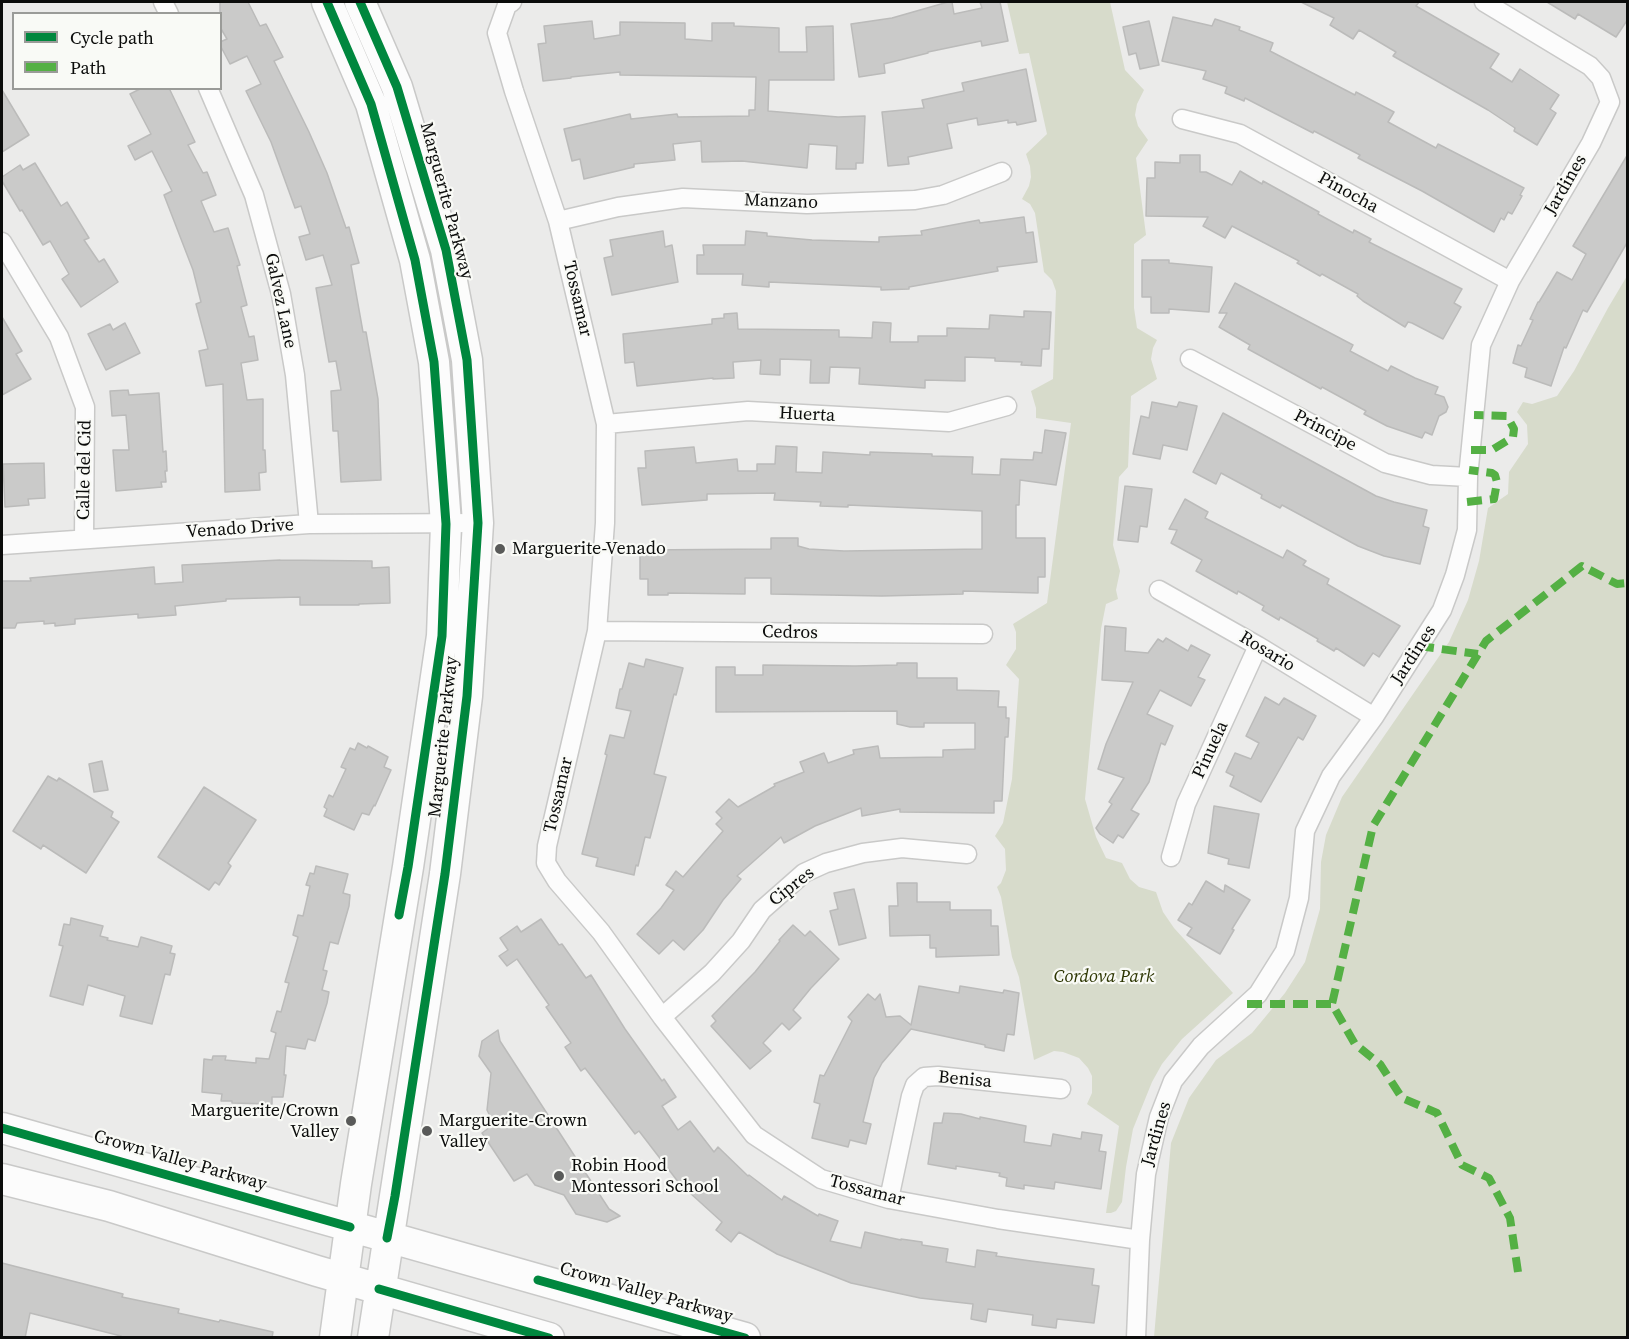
<!DOCTYPE html>
<style>
body{margin:0}
#map{position:relative;width:1629px;height:1339px;overflow:hidden;background:#ebebea;font-family:"Source Serif 4",serif}
canvas{display:block}
.frame{position:absolute;inset:0;border:3px solid #0b0c0b;pointer-events:none}
.legend{position:absolute;left:12px;top:12px;width:210px;height:78px;box-sizing:border-box;background:#f9faf6;border:2px solid #9a9b98;margin:0;padding:8px 10px;list-style:none;font-size:18px;color:#0b0c0b}
.legend li{display:flex;align-items:center;gap:12px;height:30px}
.legend b{width:30px;border:2px solid #9a9b98}
</style>
<div id="map">
<canvas width="1629" height="1339"></canvas>
<div class="frame"></div>
<ul class="legend">
<li><b style="height:8px;background:#00873e"></b>Cycle path</li>
<li><b style="height:8px;background:#54b044"></b>Path</li>
</ul>
</div>
<script>
const context = document.querySelector('canvas').getContext('2d');
context.lineJoin = 'round';
function fillPath(path, color) { context.fillStyle = color; context.fill(path, 'evenodd'); }
const shape = rows => new Path2D(rows.map(r => 'M' + r).join(''));
function strokePath(path, color, width, dash) { context.strokeStyle = color; context.lineWidth = width; context.lineCap = dash ? 'butt' : 'round'; context.setLineDash(dash || []); context.stroke(path); }
function drawText(font, color, halo, rows, align = 'center') {
  context.font = font + ' "Source Serif 4",serif'; context.lineWidth = 4.5; context.setLineDash([]); context.textBaseline = 'middle'; context.strokeStyle = halo; context.fillStyle = color; for (const [text, x, y, turn = 0] of rows) {
    context.save(); context.translate(x, y); context.rotate((+turn || 0) * Math.PI / 180); context.textAlign = isNaN(turn) ? turn : align; if (halo) context.strokeText(text, 0, 0); context.fillText(text, 0, 0); context.restore();
  }
}
fillPath(shape([
 [1007,2,1110,2,1125,70,1144,90,1137,104,1135,115,1138,126,1148,140,1136,158,1146,235,1134,244,1134,308,1137,328,1157,340,1153,348,1151,359,1157,379,1131,396,1128,467,1119,477,1113,545,1120,571,1116,590,1118,599,1106,604,1101,629,1085,799,1096,837,1106,858,1122,863,1130,879,1139,887,1156,892,1163,912,1174,928,1233,993,1182,1039,1162,1064,1152,1082,1133,1129,1126,1167,1122,1202,1116,1211,1111,1213,1106,1213,1119,1126,1087,1104,1092,1093,1092,1076,1088,1068,1079,1058,1063,1052,1054,1051,1034,1060,1019,977,1012,957,1001,897,997,887,1001,883,1006,870,1005,849,995,836,1003,823,1012,779,1019,679,1006,665,1016,649,1016,632,1013,624,1047,603,1071,423,1036,418,1036,408,1031,391,1053,379,1056,291,1052,280,1044,272,1035,213,1030,204,1022,199,1029,186,1031,177,1030,166,1026,154,1047,134,1029,53,1019,54],
 [1627,276,1627,1337,1154,1337,1171,1143,1189,1098,1216,1060,1252,1033,1285,993,1305,962,1320,909,1321,862,1326,835,1342,797,1449,642,1468,600,1479,561,1488,508,1508,494,1509,472,1528,444,1527,425,1517,412,1523,402,1532,404,1557,396,1574,371,1608,308]
]), '#d7dbcb');
const building = shape([
 [220,2,248,2,260,26,266,24,283,57,274,61,309,132,327,173,346,228,349,227,359,263,351,265,363,332,366,332,378,399,381,480,341,482,338,431,333,431,331,391,341,390,336,361,329,362,316,288,332,285,323,255,306,260,299,237,310,234,301,206,295,208,271,142,246,91,261,84,247,56,230,64,220,45,220,42,227,39,220,27,220,2],
 [948,2,952,2,954,14,982,8,980,2,1000,2,1008,41,982,46,981,41,928,52,928,53,884,64,885,73,859,77,851,24,892,18,948,2],
 [1301,2,1419,2,1416,6,1499,54,1490,68,1512,82,1520,69,1559,95,1550,109,1556,113,1537,145,1514,131,1515,128,1488,110,1393,56,1396,52,1359,30,1353,39,1330,25,1334,18,1301,2],
 [1547,2,1628,2,1628,19,1616,37,1578,14,1575,19,1547,2],
 [1173,17,1212,26,1215,19,1240,27,1239,30,1273,43,1270,51,1355,95,1356,92,1394,112,1388,122,1436,148,1438,144,1524,188,1520,195,1522,196,1512,214,1508,212,1504,220,1501,218,1494,232,1422,191,1358,158,1360,155,1314,131,1313,133,1245,98,1244,101,1225,93,1227,87,1203,79,1206,71,1162,61,1173,17],
 [592,21,594,39,620,35,620,22,685,23,685,39,712,41,712,23,734,23,734,26,779,28,779,52,807,52,806,27,833,26,834,80,769,80,768,111,838,117,865,116,863,163,856,163,856,169,836,169,837,146,809,144,807,168,742,161,702,162,701,141,673,144,675,160,634,164,634,167,584,179,580,159,572,161,564,129,630,114,631,119,677,114,678,117,749,116,749,110,755,110,756,77,620,75,620,72,571,77,571,78,543,81,538,44,546,43,544,26,592,21],
 [1149,21,1159,65,1140,69,1136,53,1129,55,1123,27,1149,21],
 [1026,69,1036,121,1017,125,1016,122,1008,123,1008,120,978,125,977,118,947,124,952,148,908,157,909,164,888,166,882,112,924,108,922,100,964,91,962,83,1026,69],
 [142,88,169,88,195,142,188,145,203,173,207,172,216,195,201,201,214,232,228,228,240,265,237,266,247,305,241,307,249,337,254,336,258,360,241,363,247,400,263,399,263,450,265,450,266,472,259,473,260,490,225,492,223,384,206,386,199,351,208,349,196,304,201,302,193,270,164,195,172,191,152,151,135,160,128,146,151,134,130,94,142,88],
 [2,90,29,135,2,152,2,90],
 [1628,154,1628,241,1587,312,1583,310,1566,348,1564,347,1551,386,1525,377,1527,368,1513,363,1518,345,1521,346,1533,320,1530,319,1538,302,1539,302,1557,272,1572,280,1586,254,1573,246,1628,154],
 [1180,155,1200,155,1200,172,1206,172,1232,185,1240,171,1262,184,1263,181,1319,212,1318,214,1353,233,1354,230,1371,239,1369,242,1462,289,1454,303,1461,307,1443,339,1412,323,1408,322,1405,327,1363,301,1357,296,1358,294,1322,274,1320,276,1297,263,1299,261,1232,226,1225,238,1203,226,1208,217,1146,216,1147,178,1155,178,1155,162,1180,163,1180,155],
 [35,163,61,206,67,202,89,238,84,240,99,262,104,259,118,282,81,307,62,279,69,274,50,241,43,245,22,210,20,211,2,181,2,177,20,165,23,170,35,163],
 [1024,217,1026,233,1033,232,1037,262,997,267,998,271,909,287,909,289,881,290,881,287,769,282,769,287,742,285,743,274,697,274,697,255,704,255,703,245,745,245,746,231,767,233,767,236,812,240,879,242,879,237,922,235,921,231,979,220,980,223,1024,217],
 [663,231,665,247,672,245,678,282,612,295,604,258,613,256,610,240,663,231],
 [1142,260,1169,260,1169,263,1212,267,1209,312,1169,309,1169,313,1151,313,1151,297,1142,297,1142,260],
 [1235,283,1353,345,1350,351,1388,371,1391,366,1415,378,1438,387,1435,394,1444,397,1448,407,1446,412,1439,416,1432,435,1425,432,1422,438,1387,426,1364,414,1366,411,1322,387,1321,389,1248,349,1250,345,1219,327,1227,313,1219,313,1235,283],
 [1024,311,1051,312,1049,349,1042,349,1041,366,1021,365,1022,362,995,361,995,358,965,357,965,381,925,380,925,388,859,384,860,368,830,367,829,383,810,383,811,360,780,359,780,375,760,374,761,360,733,362,734,378,713,379,713,378,637,386,634,362,625,363,623,334,712,324,712,319,724,318,724,314,737,313,738,329,839,330,839,337,872,338,873,322,891,323,890,342,918,342,918,336,947,336,947,328,989,329,990,315,1024,317,1024,311],
 [2,317,22,351,16,354,31,379,2,395,2,317],
 [125,323,140,353,106,370,88,334,110,324,113,330,125,323],
 [128,390,129,395,159,393,163,452,166,451,167,471,165,471,166,482,161,482,162,487,116,491,113,450,129,450,126,415,112,416,110,391,128,390],
 [1152,402,1177,407,1179,402,1197,406,1187,450,1163,445,1160,459,1133,454,1141,416,1149,418,1152,402],
 [1223,413,1376,496,1394,502,1427,510,1423,526,1429,528,1420,564,1384,556,1358,546,1282,505,1280,508,1261,498,1262,495,1221,473,1216,484,1193,472,1223,413],
 [1045,430,1066,433,1056,485,1020,480,1019,505,1016,505,1016,538,1045,538,1045,577,1038,577,1038,593,963,591,963,594,882,596,771,594,771,578,745,578,745,594,668,593,668,595,648,595,648,579,640,579,640,550,771,549,771,538,798,538,798,546,809,549,844,551,982,549,982,511,848,505,848,507,820,506,821,502,774,500,775,493,707,494,707,500,642,505,638,468,646,468,645,451,694,447,696,463,737,459,738,471,757,471,757,464,775,464,776,446,797,447,796,472,822,473,823,452,870,455,870,452,932,454,932,456,973,457,972,474,1000,475,1001,459,1033,460,1034,452,1042,453,1045,430],
 [44,463,45,498,28,499,29,505,5,507,3,464,44,463],
 [1125,486,1152,489,1147,527,1140,526,1138,542,1118,540,1125,486],
 [1185,499,1208,512,1205,518,1283,558,1287,550,1306,561,1303,565,1329,579,1327,584,1400,626,1379,657,1373,653,1364,666,1336,648,1334,651,1317,641,1318,639,1280,617,1279,620,1262,610,1264,606,1238,591,1237,594,1196,571,1202,560,1171,543,1177,530,1169,529,1185,499],
 [280,560,372,561,372,568,389,567,390,603,359,604,359,605,300,605,300,597,226,599,226,601,175,606,176,615,138,618,138,614,75,619,75,624,55,626,55,623,44,624,44,621,17,623,15,628,2,628,2,581,31,581,30,578,154,567,155,584,183,582,182,565,280,560],
 [1105,626,1126,628,1125,651,1148,653,1158,639,1163,642,1166,638,1188,651,1191,645,1210,655,1198,677,1205,680,1191,706,1160,690,1147,714,1173,726,1165,745,1161,743,1149,782,1131,810,1139,814,1123,838,1118,835,1113,843,1100,834,1096,828,1112,804,1109,802,1124,778,1098,769,1106,744,1133,682,1102,680,1105,626],
 [646,659,683,668,676,695,674,694,654,774,666,777,650,838,645,837,638,866,636,865,634,875,596,866,598,858,582,854,607,755,605,754,610,735,624,738,631,711,616,708,620,689,622,689,629,663,644,667,646,659],
 [897,663,917,663,917,678,957,678,957,690,999,691,998,707,1006,707,1006,718,1009,718,1008,737,1005,737,1002,801,994,801,994,813,900,812,900,809,862,816,861,808,815,826,784,843,781,837,737,876,741,879,723,900,703,930,684,950,673,940,659,954,637,934,661,908,674,890,666,885,676,871,683,877,723,831,716,824,722,818,716,812,729,799,738,807,775,786,774,784,804,772,800,762,824,753,828,763,854,754,853,750,878,746,880,758,943,757,943,750,975,749,975,723,924,723,924,727,910,727,897,724,897,711,716,712,716,667,735,667,735,675,763,675,763,665,855,666,897,665,897,663],
 [1265,697,1279,705,1284,698,1316,716,1303,740,1298,737,1261,802,1230,786,1234,776,1226,772,1235,753,1251,759,1259,743,1246,736,1265,697],
 [358,743,367,748,368,746,388,757,384,767,391,770,375,806,374,805,369,815,362,813,354,830,324,816,327,809,324,807,329,795,333,797,346,769,341,767,350,748,355,750,358,743],
 [102,761,108,790,94,792,89,764,102,761],
 [48,776,57,781,59,778,113,812,111,817,119,822,86,873,43,845,41,849,13,831,48,776],
 [204,787,256,820,228,863,231,866,219,885,215,882,209,890,158,857,204,787],
 [1214,806,1259,814,1249,868,1228,864,1229,859,1208,853,1214,806],
 [316,866,348,874,343,893,350,895,349,906,338,944,330,942,323,970,327,971,322,990,329,992,327,1003,315,1041,308,1039,305,1049,286,1046,284,1075,286,1075,283,1097,272,1097,272,1104,232,1103,232,1101,221,1101,222,1094,202,1092,204,1059,212,1060,213,1056,226,1056,225,1060,256,1063,256,1058,269,1059,276,1033,271,1031,277,1011,281,1012,289,983,285,982,298,937,293,935,298,915,303,916,310,886,306,885,310,873,314,874,316,866],
 [1206,881,1224,892,1225,885,1250,900,1232,929,1234,930,1220,954,1187,935,1192,928,1178,920,1189,903,1192,905,1206,881],
 [897,883,917,883,917,902,950,902,950,910,991,910,991,926,998,926,999,955,936,957,936,948,930,948,930,935,890,936,889,906,898,906,897,883],
 [854,889,866,938,839,945,830,911,838,909,834,893,854,889],
 [71,918,103,926,100,936,108,938,107,940,138,947,141,937,172,946,170,953,175,954,170,975,165,974,152,1024,120,1016,125,996,88,985,83,1005,50,996,63,946,59,945,64,924,70,925,71,918],
 [541,919,559,945,562,944,586,978,591,975,625,1029,662,1081,664,1079,676,1097,662,1106,678,1130,690,1121,714,1152,718,1147,748,1176,749,1175,782,1200,784,1196,818,1216,819,1214,838,1221,830,1241,861,1248,865,1232,901,1240,901,1239,922,1242,922,1245,948,1249,946,1262,975,1267,977,1250,997,1253,996,1256,1031,1261,1094,1269,1092,1285,1099,1286,1094,1323,1057,1319,1056,1328,1032,1325,1033,1315,988,1309,986,1322,971,1319,973,1304,920,1298,851,1283,777,1254,739,1232,731,1242,716,1230,722,1222,679,1183,639,1131,635,1134,585,1068,581,1071,565,1047,571,1043,546,1007,549,1005,517,959,507,966,499,956,508,950,500,938,517,926,521,932,541,919],
 [793,925,805,936,810,931,839,959,811,988,793,1010,801,1018,789,1030,782,1023,763,1043,771,1051,750,1069,711,1026,716,1021,712,1016,755,972,780,941,779,940,793,925],
 [919,986,959,993,960,986,1003,993,1004,990,1019,993,1014,1035,1007,1034,1004,1051,985,1047,985,1045,911,1029,882,1063,874,1078,863,1122,871,1124,866,1144,850,1140,848,1147,812,1138,820,1104,814,1102,820,1075,824,1076,852,1021,848,1017,868,994,875,1000,880,994,886,1017,900,1016,911,1025,919,986],
 [498,1030,500,1041,609,1209,620,1216,607,1222,576,1214,564,1195,535,1185,527,1174,514,1181,482,1133,494,1124,487,1110,491,1073,479,1056,482,1041,498,1030],
 [944,1113,961,1114,980,1119,980,1117,1026,1126,1024,1142,1051,1146,1053,1134,1081,1139,1082,1132,1102,1135,1099,1151,1106,1152,1101,1189,1055,1182,1054,1189,1024,1185,1024,1189,1006,1186,1007,1178,999,1176,1000,1173,956,1166,956,1169,928,1164,934,1123,942,1123,944,1113],
 [2,1263,123,1294,122,1297,179,1309,178,1313,219,1322,220,1320,273,1332,272,1338,120,1338,121,1336,30,1313,25,1338,2,1338,2,1263]
]);
fillPath(building, '#cacac9');
strokePath(building, '#bbbbba', 1.5);
const street = shape([
 [163,2,169,14],
 [512,2,507,5,497,33,514,91,558,221,606,424,605,523,597,631,547,846,546,863,557,881,601,932,662,1017,754,1135,821,1179,889,1199,998,1219,1140,1240],
 [208,88,254,195,281,294,295,375,309,524],
 [1182,119,1240,134,1510,281],
 [558,221,618,207,683,198,807,204,915,200,943,195,1002,172],
 [2,242,59,337,85,407,84,539],
 [1190,359,1385,463,1431,475,1468,477],
 [606,424,748,411,949,422,1007,406],
 [2,545,309,524,478,523],
 [1159,590,1258,646,1374,717],
 [597,631,983,634],
 [1171,857,1186,804,1258,646],
 [662,1017,712,973,741,941,762,910,804,873,826,863,863,853,902,848,967,854],
 [889,1199,911,1096,915,1085,924,1077,938,1076,1061,1089],
 [1136,1338,1140,1240,1146,1174,1159,1117,1173,1081,1201,1046,1258,994,1285,951,1299,898,1305,831,1331,776,1374,717,1442,610,1455,575,1467,530,1468,477,1481,345,1510,281,1591,143,1610,102,1601,78,1590,66,1484,2]
]);
const primary = shape([
 [327,2,371,104,415,260,434,362,446,524,442,636,408,867,356,1184,335,1338],
 [360,2,397,87,446,250,467,360,478,523,467,696,445,874,373,1338],
 [2,1128,745,1338],
 [2,1179,109,1206,317,1271,549,1338]
]);
strokePath(street, '#c9c9c8', 21);
strokePath(primary, '#c9c9c8', 33);
strokePath(street, '#fcfcfc', 18);
strokePath(primary, '#fcfcfc', 30);
strokePath(shape([
 [1471,450,1492,450,1513,437,1514,429,1507,416,1474,415],
 [1467,502,1494,499,1497,482,1495,475,1492,473,1469,470],
 [1419,646,1478,654],
 [1247,1004,1332,1004],
 [1518,1272,1510,1218,1489,1178,1462,1165,1437,1113,1402,1098,1380,1064,1355,1044,1332,1004,1373,826,1486,641,1582,566,1617,584,1628,583]
]), '#54b044', 8, [15, 8]);
strokePath(shape([
 [327,2,371,104,415,260,434,362,446,524,442,636,408,867,399,915],
 [360,2,397,87,446,250,467,360,478,523,467,696,445,874,395,1196,387,1238],
 [2,1128,350,1227],
 [538,1280,745,1338],
 [379,1289,549,1338]
]), '#00873e', 9);
for (const [x, y, r, color] of [
 [500,549,6,"#595a59"],
 [351,1121,6,"#595a59"],
 [427,1131,6,"#595a59"],
 [559,1176,6,"#595a59"]
]) { const dot = new Path2D(); dot.arc(x, y, r, 0, 2 * Math.PI); context.fillStyle = color; context.fill(dot); strokePath(dot, '#f9faf6', 2); }
drawText('18px', '#0b0c0b', '#f9faf6', [
 ["Jardines",1566,185,-60],
 ["Pinocha",1348,193,29],
 ["Marguerite Parkway",446,201,75],
 ["Manzano",781,202,2],
 ["Tossamar",577,299,77],
 ["Galvez Lane",280,301,78],
 ["Huerta",807,415,3],
 ["Principe",1325,431,28],
 ["Calle del Cid",85,470,-89],
 ["Venado Drive",240,529,-4],
 ["Cedros",790,633,1],
 ["Rosario",1267,652,31],
 ["Jardines",1414,655,-57],
 ["Marguerite Parkway",444,737,-84],
 ["Pinuela",1211,750,-65],
 ["Tossamar",559,795,-77],
 ["Cipres",792,887,-38],
 ["Benisa",965,1080,5],
 ["Jardines",1157,1134,-74],
 ["Crown Valley Parkway",180,1161,16],
 ["Tossamar",867,1191,15],
 ["Crown Valley Parkway",646,1293,16]
]);
drawText('18px', '#0b0c0b', '#f9faf6', [
 ["Marguerite-Venado",512,549],
 ["Marguerite/Crown",339,1111,"right"],
 ["Valley",339,1132,"right"],
 ["Marguerite-Crown",439,1121],
 ["Valley",439,1142],
 ["Robin Hood",571,1166],
 ["Montessori School",571,1187]
], 'left');
drawText('italic 18px', '#2d3602', '#f9faf6', [
 ["Cordova Park",1104,977]
]);
</script>
